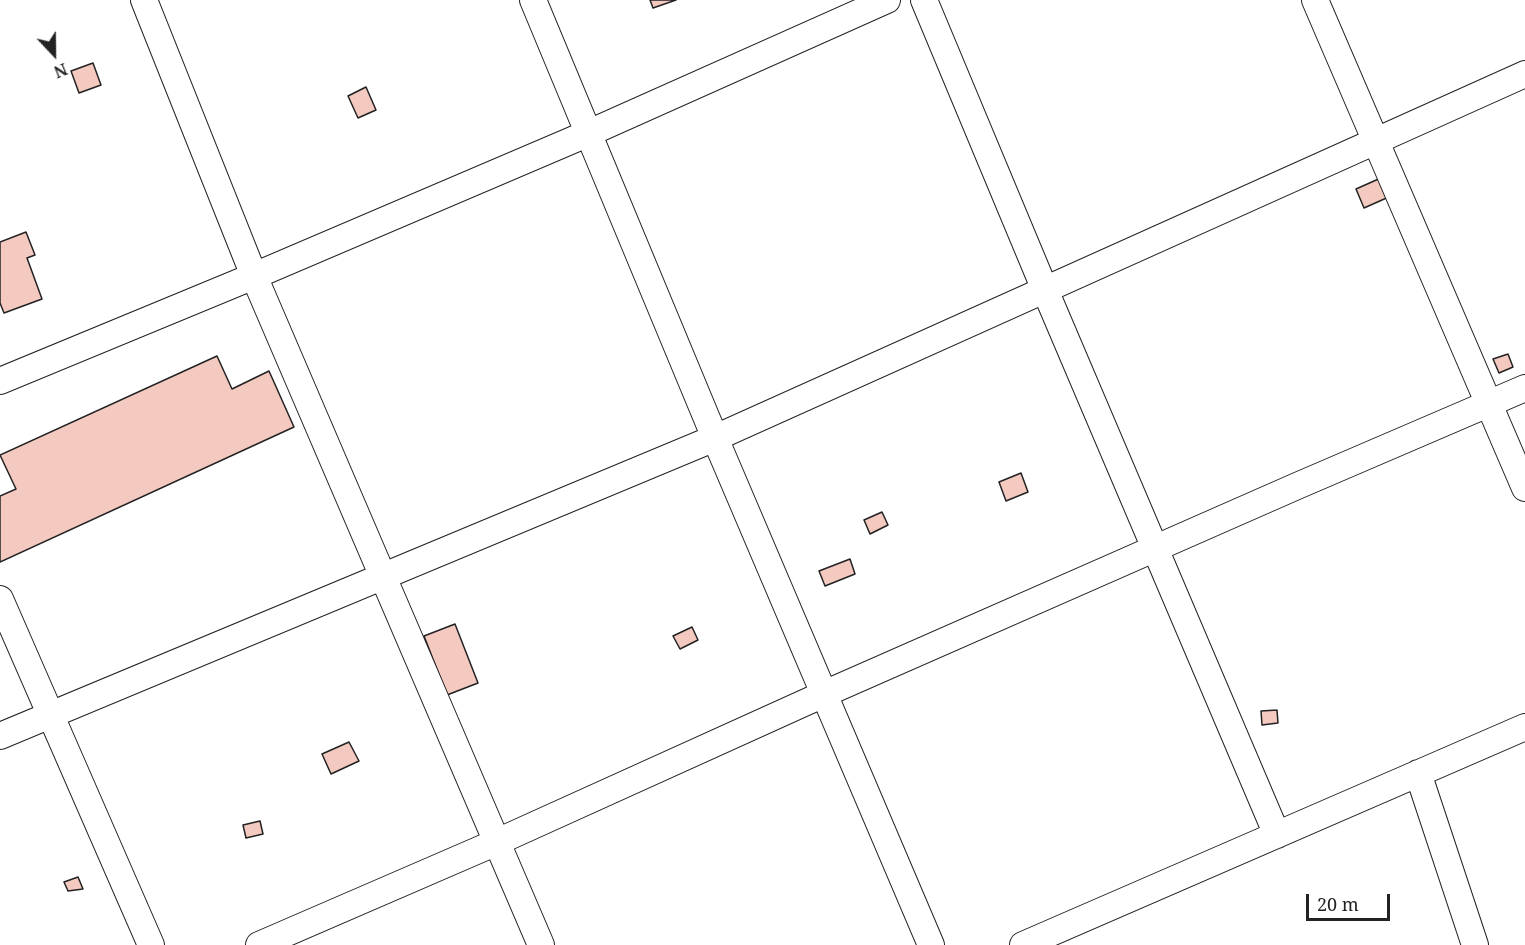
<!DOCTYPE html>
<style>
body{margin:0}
#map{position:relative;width:1525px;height:945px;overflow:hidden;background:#fff;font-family:"Noto Serif",serif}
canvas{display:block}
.north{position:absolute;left:24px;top:24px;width:60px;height:60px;-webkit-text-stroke:4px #fff;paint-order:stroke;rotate:158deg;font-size:16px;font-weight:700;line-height:24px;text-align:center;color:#222}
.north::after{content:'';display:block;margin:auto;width:21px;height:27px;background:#222;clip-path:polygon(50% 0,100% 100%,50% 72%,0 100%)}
.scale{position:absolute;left:1306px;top:894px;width:84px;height:27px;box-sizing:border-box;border:3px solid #222;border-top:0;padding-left:8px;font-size:18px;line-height:21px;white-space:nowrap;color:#222;-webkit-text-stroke:4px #fff;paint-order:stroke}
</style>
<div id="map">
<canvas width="1525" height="945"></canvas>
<div class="north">N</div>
<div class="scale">20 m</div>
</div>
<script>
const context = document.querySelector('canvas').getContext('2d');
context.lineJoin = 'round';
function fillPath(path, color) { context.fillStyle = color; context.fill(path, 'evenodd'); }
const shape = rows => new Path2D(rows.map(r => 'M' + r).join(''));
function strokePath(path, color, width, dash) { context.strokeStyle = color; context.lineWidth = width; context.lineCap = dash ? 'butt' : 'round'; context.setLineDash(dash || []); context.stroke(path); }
const building = shape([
 [650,0,676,0,653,8,650,0],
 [93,63,101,85,79,93,71,71,93,63],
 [366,87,376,110,358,118,348,96,366,87],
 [1383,177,1391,196,1364,208,1356,189,1383,177],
 [26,232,35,255,27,258,42,299,4,313,0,303,0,242,26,232],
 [1508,354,1513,367,1499,373,1493,359,1508,354],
 [217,356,232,389,269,371,294,427,0,562,0,496,16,489,0,455,217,356],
 [1021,473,1028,492,1006,501,999,482,1021,473],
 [882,512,888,525,870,534,864,520,882,512],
 [850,559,855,574,825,586,819,571,850,559],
 [455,624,478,683,447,695,424,636,455,624],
 [692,627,698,640,680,649,673,636,692,627],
 [1277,710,1278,723,1262,725,1261,711,1277,710],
 [349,742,359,761,331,774,322,754,349,742],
 [260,821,263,834,246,838,243,825,260,821],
 [78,877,83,889,68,891,64,882,78,877]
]);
fillPath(building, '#f3c9c0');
strokePath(building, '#222', 1.5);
const street = shape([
 [144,0,254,276,541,945],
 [533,0,715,438,931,945],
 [924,0,1045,290,1277,835],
 [1315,0,1525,488],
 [0,381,254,276,589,133,887,0],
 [0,599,151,945],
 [0,736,715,438,1525,74],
 [1418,773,1475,945],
 [259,945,497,842,824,694,1297,486,1525,388],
 [1023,945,1525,727]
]);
strokePath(street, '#222', 28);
strokePath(street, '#fff', 26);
</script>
